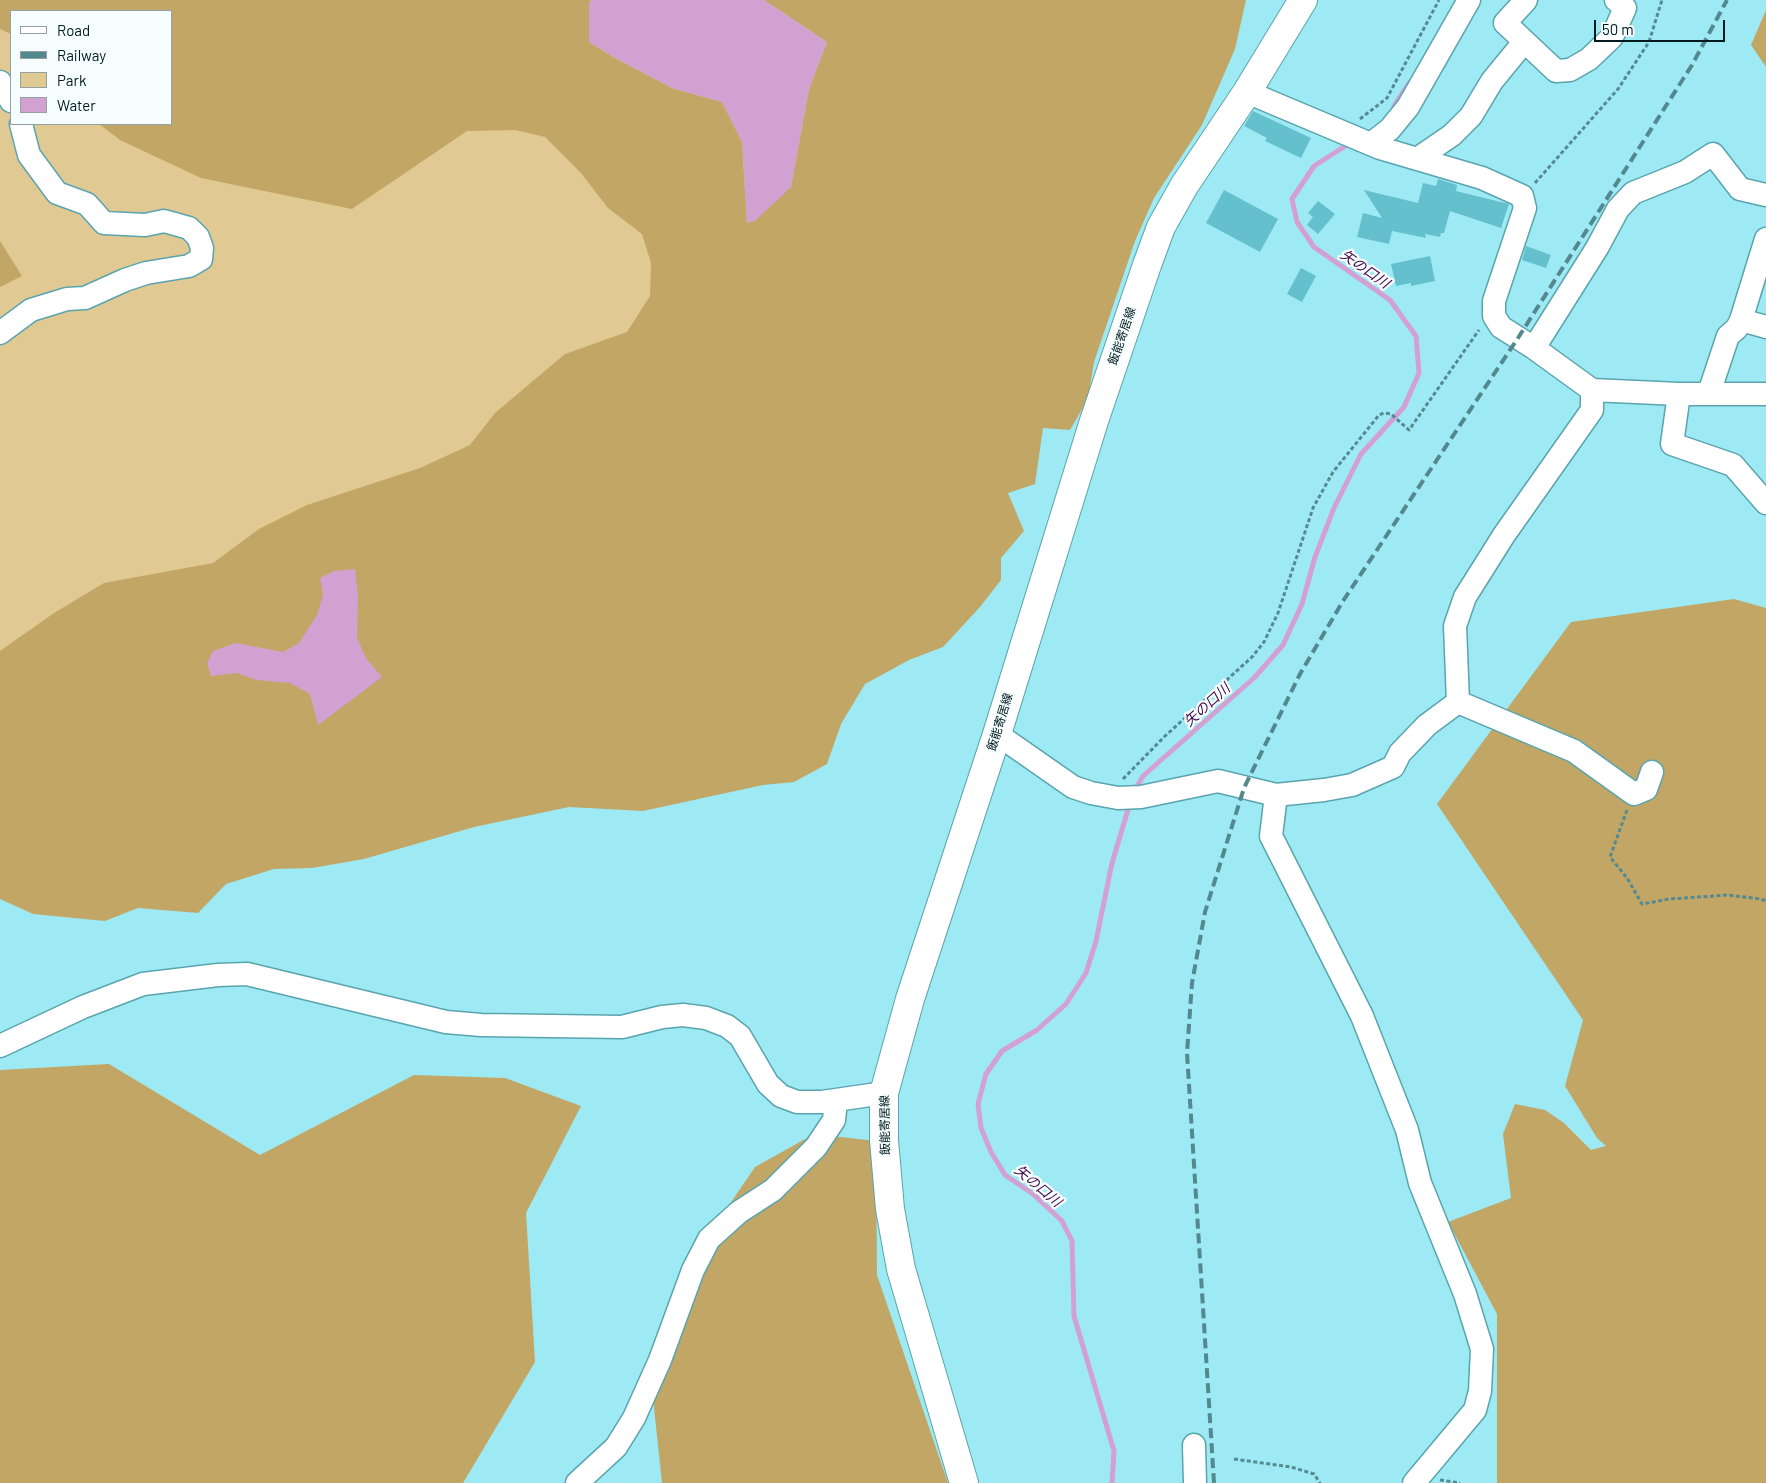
<!DOCTYPE html>
<meta charset="utf-8">
<style>
body{margin:0}
#map{position:relative;width:1766px;height:1483px;overflow:hidden;background:#9eeaf4;font-family:Barlow,sans-serif}
canvas{display:block}
.legend{position:absolute;left:10px;top:10px;width:162px;height:115px;box-sizing:border-box;background:#f6fdfe;border:1px solid #94a2a4;margin:0;padding:6px 9px;list-style:none;font-size:15px;color:#001a1e}
.legend li{display:flex;align-items:center;gap:10px;height:25px}
.legend b{width:25px;border:1px solid #94a2a4}
.scale{position:absolute;left:1594px;top:20px;width:131px;height:22px;box-sizing:border-box;border:2px solid #001a1e;border-top:0;padding-left:6px;font-size:15px;line-height:18px;white-space:nowrap;color:#001a1e;-webkit-text-stroke:4px #f6fdfe;paint-order:stroke}
</style>
<div id="map">
<canvas width="1766" height="1483"></canvas>
<ul class="legend">
<li><b style="height:6px;background:#fff"></b>Road</li>
<li><b style="height:6px;background:#54888f"></b>Railway</li>
<li><b style="height:14px;background:#e1c993"></b>Park</li>
<li><b style="height:14px;background:#d3a0d2"></b>Water</li>
</ul>
<div class="scale">50 m</div>
</div>
<script>
const context = document.querySelector('canvas').getContext('2d');
context.lineJoin = 'round';
function fillPath(path, color) { context.fillStyle = color; context.fill(path, 'evenodd'); }
const shape = rows => new Path2D(rows.map(r => 'M' + r).join(''));
function strokePath(path, color, width, dash) { context.strokeStyle = color; context.lineWidth = width; context.lineCap = dash ? 'butt' : 'round'; context.setLineDash(dash || []); context.stroke(path); }
function drawText(font, color, halo, rows, align = 'center') {
  context.font = font + ' Barlow,"Noto Sans JP",sans-serif'; context.lineWidth = 4.5; context.setLineDash([]); context.textBaseline = 'middle'; context.strokeStyle = halo; context.fillStyle = color; for (const [text, x, y, turn = 0] of rows) {
    context.save(); context.translate(x, y); context.rotate((+turn || 0) * Math.PI / 180); context.textAlign = isNaN(turn) ? turn : align; if (halo) context.strokeText(text, 0, 0); context.fillText(text, 0, 0); context.restore();
  }
}
fillPath(shape([
 [0,0,903,0,905,289,0,706],
 [11,11,171,11,171,124,11,124]
]), '#e1c993');
fillPath(shape([
 [0,0,592,0,589,3,589,42,615,58,672,88,722,102,742,142,747,223,791,187,809,89,827,42,764,0,1246,0,1235,49,1202,125,1154,198,1135,241,1094,362,1088,399,1070,430,1043,428,1035,484,1008,493,1024,531,1001,558,1001,580,980,607,943,647,909,660,865,684,841,724,827,764,794,782,763,785,643,811,569,807,474,827,364,859,312,868,274,869,226,884,198,913,138,908,105,921,33,914,0,899,0,651,54,613,104,583,213,563,259,529,307,505,420,468,470,445,495,413,565,354,627,332,650,296,651,263,642,234,608,208,581,173,545,137,515,130,467,131,352,209,201,178,120,140,99,124,171,124,171,11,11,11,11,34,0,29],
 [1766,10,1766,67,1751,45],
 [0,241,22,276,0,287],
 [1734,599,1766,608,1766,1483,1497,1483,1497,1314,1448,1222,1511,1198,1503,1134,1515,1104,1545,1110,1564,1123,1591,1150,1606,1146,1597,1138,1565,1086,1583,1020,1437,804,1571,622],
 [109,1064,260,1155,414,1075,505,1078,581,1106,526,1213,535,1362,463,1483,0,1483,0,1070],
 [814,1134,876,1141,877,1275,948,1483,662,1483,652,1389,714,1227,755,1167]
]), '#c2a665');
fillPath(shape([
 [592,0,764,0,827,42,809,89,791,187,755,221,747,223,742,142,722,102,672,88,615,58,589,42,589,3],
 [355,569,358,595,357,638,366,658,382,677,318,725,310,694,290,683,256,680,237,673,211,676,207,663,213,651,236,643,283,652,299,643,317,615,323,595,320,578,334,571]
]), '#d3a0d2');
strokePath(shape([
 [1394,106,1409,83],
 [1135,790,1143,776,1254,678,1283,645,1302,604,1315,557,1334,508,1361,454,1404,407,1419,373,1416,336,1390,300,1314,247,1297,222,1292,199,1314,166,1350,143],
 [1112,1483,1114,1451,1074,1316,1072,1241,1062,1221,1033,1194,1005,1175,991,1152,981,1128,978,1104,986,1074,1002,1051,1037,1030,1066,1004,1086,973,1096,941,1112,863,1130,803]
]), '#d3a0d2', 5);
fillPath(shape([
 [1253,111,1311,138,1301,158,1265,141,1267,138,1244,126],
 [1438,179,1457,185,1456,191,1509,204,1501,228,1450,211,1444,233,1441,233,1440,237,1425,234,1426,238,1392,231,1389,244,1357,237,1363,213,1382,218,1364,190,1418,203,1423,183,1436,186],
 [1224,190,1278,219,1260,252,1206,223],
 [1318,201,1335,214,1318,234,1307,225,1313,217,1308,213],
 [1526,246,1551,255,1546,268,1522,260],
 [1430,256,1435,281,1411,286,1411,283,1396,286,1391,264],
 [1301,268,1316,276,1302,302,1287,294]
]), '#63c0cc');
const minor = shape([
 [1526,0,1505,23,1556,71,1570,70,1589,59,1612,37,1625,8,1616,0],
 [0,82,11,101],
 [1371,144,1390,129,1408,107,1469,0],
 [1417,159,1452,135,1471,116,1492,81,1524,42],
 [1741,320,1766,327],
 [0,333,31,310,67,299,85,298,125,280,146,273,189,266,201,259,202,248,198,237,189,228,164,221,145,225,104,223,87,204,57,193,29,155,21,124],
 [1534,348,1597,248,1618,209,1633,193,1685,172,1713,154,1740,189,1766,195],
 [1592,390,1679,394,1766,394],
 [1709,393,1728,336,1737,328,1741,320,1766,239],
 [1679,394,1672,444,1733,465,1766,503],
 [1458,702,1574,751,1634,794,1646,789,1652,772],
 [997,734,1073,787,1091,793,1118,798,1141,797,1218,781,1276,795,1324,790,1352,785,1393,767,1400,753,1427,725,1458,702,1455,626,1465,597,1504,535,1592,410,1592,390,1534,348,1501,327,1494,316,1494,301,1525,208,1522,196,1482,178,1380,148,1247,92],
 [1276,795,1271,836,1362,1016,1407,1130,1420,1183,1465,1294,1482,1349,1480,1391,1475,1410,1414,1483],
 [0,1046,83,1007,143,984,218,975,247,974,446,1022,481,1025,622,1027,662,1017,683,1015,706,1018,727,1026,740,1036,768,1084,781,1096,797,1102,822,1102,884,1093],
 [1194,1445,1195,1483],
 [577,1483,616,1447,634,1418,660,1360,693,1270,709,1239,739,1212,773,1190,816,1147,834,1120,836,1101]
]);
const major = shape([
 [964,1483,901,1269,890,1209,884,1140,884,1093,910,999,997,734,1094,421,1147,265,1161,227,1184,186,1247,92,1303,0]
]);
strokePath(minor, '#59a4ae', 25);
strokePath(major, '#59a4ae', 30);
strokePath(shape([
 [1360,119,1387,98,1439,0],
 [1535,183,1618,89,1649,42,1662,0],
 [1123,779,1164,737,1252,657,1264,642,1278,613,1313,508,1333,472,1379,415,1384,413,1391,414,1409,430,1479,330],
 [1627,810,1610,857,1627,878,1642,904,1669,899,1728,895,1761,899,1766,901],
 [1234,1459,1291,1467,1314,1474,1320,1483],
 [1440,1480,1460,1483]
]), '#558a91', 3, [4, 2.5]);
strokePath(minor, '#fff', 22);
strokePath(major, '#fff', 28);
strokePath(shape([
 [1214,1483,1187,1053,1192,983,1205,912,1244,788,1300,674,1343,601,1518,338,1692,65,1727,0]
]), '#54888f', 4, [10, 5]);
drawText('12px', '#001a1e', '#f6fdfe', [
 ["飯能寄居線",1122,336,-71],
 ["飯能寄居線",1000,722,-73],
 ["飯能寄居線",885,1125,-91]
]);
drawText('italic 14px', '#460848', '#f6fdfe', [
 ["矢の口川",1365,269,35],
 ["矢の口川",1207,705,-42],
 ["矢の口川",1038,1186,40]
]);
</script>
